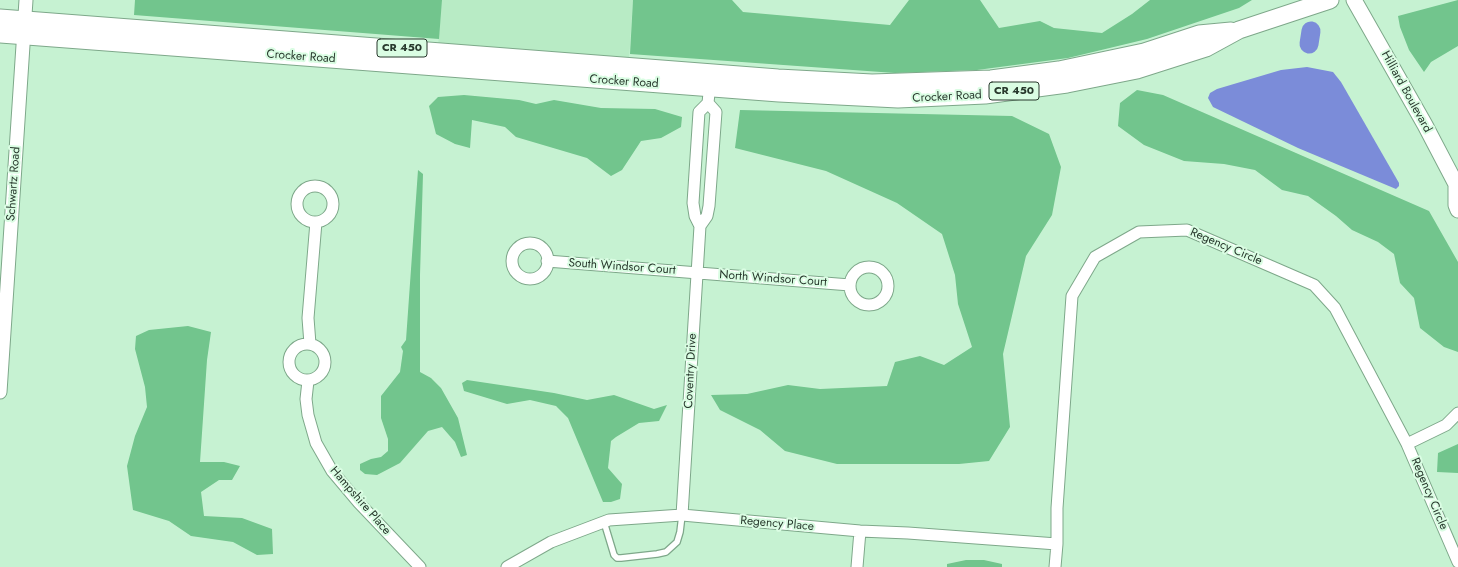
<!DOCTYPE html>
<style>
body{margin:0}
canvas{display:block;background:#c6f2d2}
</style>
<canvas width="1458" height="567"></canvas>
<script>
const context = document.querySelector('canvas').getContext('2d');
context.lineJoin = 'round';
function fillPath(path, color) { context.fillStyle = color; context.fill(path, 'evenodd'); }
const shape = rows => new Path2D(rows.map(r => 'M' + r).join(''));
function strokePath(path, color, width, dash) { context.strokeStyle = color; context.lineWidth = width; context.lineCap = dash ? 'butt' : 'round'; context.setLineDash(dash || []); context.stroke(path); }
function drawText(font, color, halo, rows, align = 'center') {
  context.font = font + ' Jost,sans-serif'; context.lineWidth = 4; context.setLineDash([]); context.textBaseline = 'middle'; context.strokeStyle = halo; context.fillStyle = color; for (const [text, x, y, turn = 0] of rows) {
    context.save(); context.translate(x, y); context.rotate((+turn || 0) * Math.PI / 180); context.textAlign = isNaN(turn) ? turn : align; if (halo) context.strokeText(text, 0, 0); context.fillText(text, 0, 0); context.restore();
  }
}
fillPath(shape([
 [442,0,633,0,629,59,438,46]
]), '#b8ebc5');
fillPath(shape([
 [135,0,442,0,439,39,134,15],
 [633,0,732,0,743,12,890,25,909,0,980,0,999,28,1040,21,1054,28,1102,33,1132,14,1150,0,1252,0,1239,8,1147,39,1068,58,977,70,895,73,630,54],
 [1458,0,1458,46,1431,62,1424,72,1409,50,1400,27,1398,16],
 [1137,90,1163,95,1429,211,1458,262,1458,352,1444,347,1420,328,1414,298,1400,283,1394,254,1378,242,1352,230,1336,216,1308,196,1282,190,1255,170,1224,164,1184,161,1144,145,1118,126,1120,103],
 [464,95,519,100,536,104,554,100,601,108,655,109,682,117,681,127,661,138,641,141,622,170,611,176,587,158,516,137,505,127,472,120,470,148,455,144,436,134,429,106,438,97],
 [740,110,1012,116,1049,134,1061,167,1052,215,1026,256,1003,354,1010,427,989,461,959,464,837,464,785,451,760,430,720,410,711,395,747,394,788,385,820,389,887,386,895,362,920,356,944,365,972,347,958,304,955,275,942,234,897,203,826,171,735,148],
 [418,170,423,174,420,275,420,372,431,378,441,388,458,418,467,455,461,457,455,442,442,427,428,431,400,463,377,475,365,474,360,470,360,464,371,459,381,457,388,451,388,439,381,418,381,396,400,372,403,351,401,347,406,340],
 [188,326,211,332,207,360,200,462,224,462,240,466,232,480,219,480,201,492,204,516,242,518,272,529,273,554,257,555,233,542,191,536,169,521,133,510,127,466,135,436,147,407,145,387,135,349,136,336,149,330],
 [467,380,554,393,587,400,614,395,654,409,667,405,659,421,639,423,616,437,611,441,608,468,622,484,620,499,611,502,603,502,568,418,556,406,530,400,507,404,464,391,462,383],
 [1458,444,1458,473,1437,472,1438,453],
 [966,560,984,560,1002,564,1002,567,947,567,947,564]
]), '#72c58d');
fillPath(shape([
 [1307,67,1333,72,1341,82,1399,183,1399,186,1396,189,1298,148,1213,107,1208,98,1210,93,1217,89,1281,70]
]), '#7b8cd9');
strokePath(shape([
 [1309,44,1311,31]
]), '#7b8cd9', 19);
const service = shape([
 [604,522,614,555,617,558,621,558,657,554,666,552,677,542,680,532,682,515]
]);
const minor = shape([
 '297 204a18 18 0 1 1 36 0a18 18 0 1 1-36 0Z',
 [700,226,707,216,709,206,716,112,708,103],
 '512 261a18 18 0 1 1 36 0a18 18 0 1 1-36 0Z',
 [547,261,850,285],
 '850 286a19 19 0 1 1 38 0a19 19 0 1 1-38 0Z',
 [310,344,308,318,316,222],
 '289 362a18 18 0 1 1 36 0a18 18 0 1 1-36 0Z',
 [308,381,306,399,308,415,316,443,332,471,359,503,420,567],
 [1407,444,1446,425,1458,413],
 [682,515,700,226,695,216,693,203,699,112,708,103,710,83],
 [507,567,551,542,609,520,682,515,860,531,908,533,1057,544],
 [857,567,860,531],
 [1055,567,1057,544,1057,508,1072,296,1095,257,1139,232,1187,230,1314,285,1335,308,1407,444,1458,562]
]);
const tertiary = shape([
 [0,392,26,0]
]);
const secondary = shape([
 [1354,0,1425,125,1458,188],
 [1456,186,1456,205,1458,210]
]);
const primary = shape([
 [0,18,778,78,872,83,991,79,1059,70,1144,52,1199,34,1231,31],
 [0,34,779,93,898,99,985,95,1067,84,1137,70,1206,48,1239,30,1330,0]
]);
strokePath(service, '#7ea88a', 8);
strokePath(minor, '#7ea88a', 13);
strokePath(tertiary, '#7ea88a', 15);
strokePath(secondary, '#7ea88a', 17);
strokePath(primary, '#7ea88a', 19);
strokePath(service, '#fff', 5.5);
strokePath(minor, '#fff', 11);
strokePath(tertiary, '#fff', 13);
strokePath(secondary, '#fff', 15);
strokePath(primary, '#fff', 17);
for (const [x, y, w] of [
 [402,48,50],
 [1014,91,50]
]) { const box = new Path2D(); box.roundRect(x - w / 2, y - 9, w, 18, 3); context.fillStyle = '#dafde3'; context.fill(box); strokePath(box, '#28392d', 1); }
drawText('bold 11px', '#28392d', null, [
 ["CR 450",402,48],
 ["CR 450",1014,91]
]);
drawText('12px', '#28392d', '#dafde3', [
 ["Crocker Road",301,57,4],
 ["Crocker Road",624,82,4],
 ["Hilliard Boulevard",1406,92,61],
 ["Crocker Road",947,97,-3],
 ["Schwartz Road",14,184,-86],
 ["Regency Circle",1226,247,23],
 ["South Windsor Court",622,267,4],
 ["North Windsor Court",773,279,4],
 ["Coventry Drive",691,371,-87],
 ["Regency Circle",1429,494,67],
 ["Hampshire Place",360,501,49],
 ["Regency Place",777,524,5]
]);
</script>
